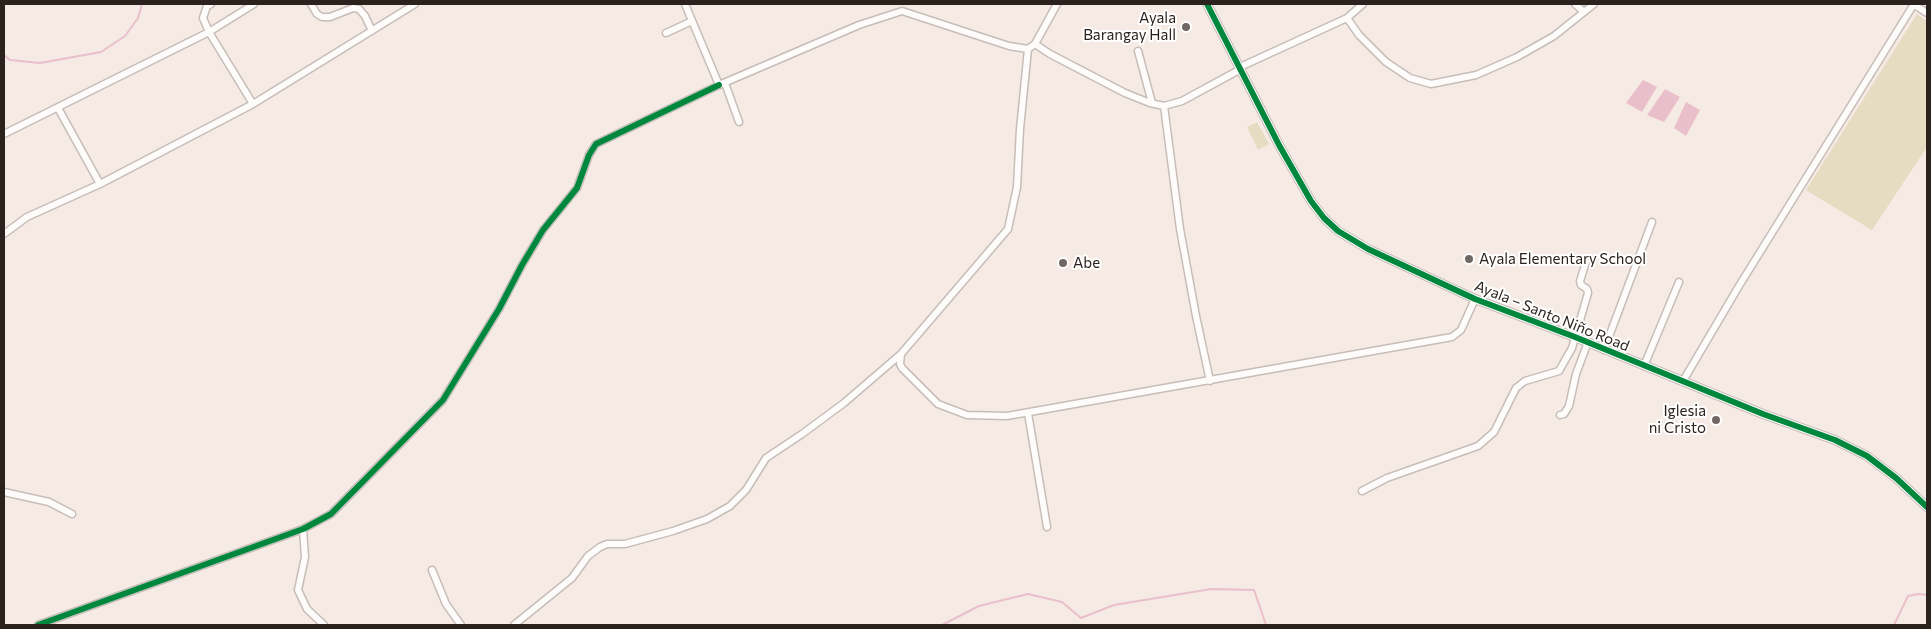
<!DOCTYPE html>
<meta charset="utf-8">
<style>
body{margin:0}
#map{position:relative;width:1931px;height:629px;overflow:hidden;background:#f5eae4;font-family:Commissioner,sans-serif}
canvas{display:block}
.frame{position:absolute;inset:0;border:5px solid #2c221d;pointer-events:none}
</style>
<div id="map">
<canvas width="1931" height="629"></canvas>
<div class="frame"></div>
</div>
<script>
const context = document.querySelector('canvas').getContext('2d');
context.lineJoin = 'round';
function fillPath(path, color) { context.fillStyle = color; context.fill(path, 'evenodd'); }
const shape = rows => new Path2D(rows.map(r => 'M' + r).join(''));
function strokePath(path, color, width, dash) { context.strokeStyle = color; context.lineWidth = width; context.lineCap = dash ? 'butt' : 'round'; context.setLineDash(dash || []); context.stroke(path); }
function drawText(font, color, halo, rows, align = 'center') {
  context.font = font + ' Commissioner,sans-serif'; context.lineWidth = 4; context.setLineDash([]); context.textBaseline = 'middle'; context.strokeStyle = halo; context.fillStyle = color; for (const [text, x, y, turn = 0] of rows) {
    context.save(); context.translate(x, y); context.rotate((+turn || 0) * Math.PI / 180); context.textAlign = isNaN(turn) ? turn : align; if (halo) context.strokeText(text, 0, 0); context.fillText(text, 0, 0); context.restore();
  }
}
fillPath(shape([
 [1917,14,1927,21,1927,147,1872,230,1806,190],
 [1257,122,1269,144,1258,150,1247,127]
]), '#e5dcc2');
fillPath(shape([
 [1643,80,1657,87,1642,112,1626,103],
 [1665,89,1680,97,1664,122,1647,115],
 [1686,102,1700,110,1686,136,1674,128]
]), '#eabfcc');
strokePath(shape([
 [4,55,10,60,40,63,101,52,125,36,138,18,142,4],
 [942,625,979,606,1028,594,1062,602,1081,618,1114,605,1211,589,1254,590,1266,625],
 [1894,625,1908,596,1918,594,1927,595]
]), '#eabfcc', 2);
const minor = shape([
 [211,4,207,6,203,18,209,32,253,104],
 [311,4,317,14,322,17,330,17,353,8,359,9,365,16,372,31],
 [685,4,719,85,859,25,902,11,1009,46,1028,49,1035,44,1057,4],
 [1575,4,1584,12],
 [1913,4,1927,13],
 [1347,18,1359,35,1386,62,1410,78,1431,84,1476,75,1517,57,1554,36,1594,4],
 [666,33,692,21],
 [1035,44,1050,54,1125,93,1150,103,1164,106,1182,101,1241,69],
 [1138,51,1152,103],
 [1240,67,1347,18,1363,4],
 [725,83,739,122],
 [1164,106,1180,229,1196,316,1210,381],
 [58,108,100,184],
 [4,134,209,32,254,4],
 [4,234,27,217,100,184,253,104,415,4],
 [1604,350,1652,222],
 [901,354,900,364,902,368,938,404,967,415,1007,416,1452,337,1461,330,1475,299],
 [1644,366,1679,282],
 [1683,381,1739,286,1914,4],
 [1028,413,1047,527],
 [1560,415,1564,414,1569,406,1576,374,1588,342],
 [1362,491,1387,478,1478,446,1494,432,1516,388,1525,381,1559,371,1572,348,1588,293,1587,289,1581,285,1580,281,1586,262],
 [4,492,49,502,72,514],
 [303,529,305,557,298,590,307,609,324,625],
 [432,570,446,604,461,625],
 [38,625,303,529,331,514,443,400,499,309,522,265,543,230,577,188,589,155,596,144,719,85],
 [514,625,572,578,588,556,600,547,607,544,625,544,673,531,707,519,730,506,746,490,766,458,802,434,844,403,901,354,1008,229,1017,187,1020,129,1028,49]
]);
const tertiary = shape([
 [1207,4,1279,145,1311,201,1324,218,1338,231,1368,249,1475,299,1575,337,1763,414,1835,440,1867,456,1896,478,1927,507]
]);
strokePath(minor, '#c7bdb8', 9);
strokePath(tertiary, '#c7bdb8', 10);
strokePath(minor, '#fefcfb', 6);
strokePath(tertiary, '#fefcfb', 8);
strokePath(shape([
 [1207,4,1279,145,1311,201,1324,218,1338,231,1368,249,1475,299,1575,337,1763,414,1835,440,1867,456,1896,478,1927,507],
 [38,625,303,529,331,514,443,400,499,309,522,265,543,230,577,188,589,155,596,144,719,85]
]), '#00873e', 6);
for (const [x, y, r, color] of [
 [1186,27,5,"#726863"],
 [1469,259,5,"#726863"],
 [1063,263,5,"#726863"],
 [1716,420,5,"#726863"]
]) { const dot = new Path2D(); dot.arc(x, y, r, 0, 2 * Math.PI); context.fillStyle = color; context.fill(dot); strokePath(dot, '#fff', 2); }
drawText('15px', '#2c221d', '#fff', [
 ["Ayala",1176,18],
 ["Barangay Hall",1176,35],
 ["Ayala Elementary School",1479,259,"left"],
 ["Abe",1073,263,"left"],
 ["Iglesia",1706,411],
 ["ni Cristo",1706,428]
], 'right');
drawText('15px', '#2c221d', '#fff', [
 ["Ayala – Santo Niño Road",1552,316,22]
]);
</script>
